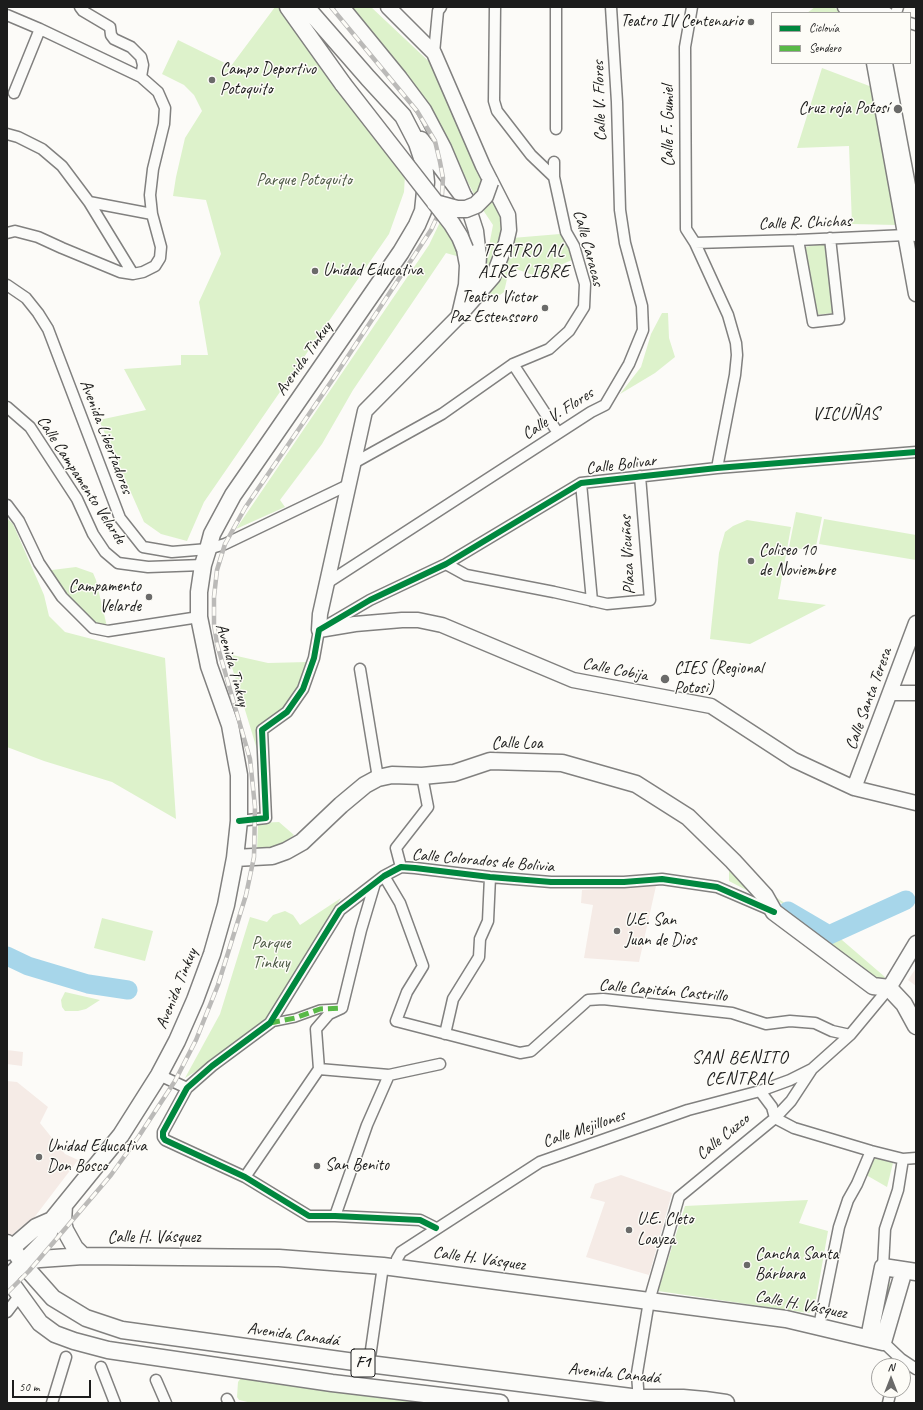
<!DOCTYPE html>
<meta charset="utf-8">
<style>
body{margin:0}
#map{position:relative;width:923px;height:1410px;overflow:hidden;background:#fcfbf8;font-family:Caveat,sans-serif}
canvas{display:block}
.frame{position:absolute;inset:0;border:8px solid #1c1c1c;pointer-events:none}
.legend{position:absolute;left:771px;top:12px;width:140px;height:52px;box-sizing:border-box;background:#fdfcf7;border:1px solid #a3a29f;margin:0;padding:5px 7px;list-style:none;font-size:12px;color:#1c1c1c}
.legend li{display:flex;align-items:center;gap:8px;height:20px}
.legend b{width:20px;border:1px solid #a3a29f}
.north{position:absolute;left:871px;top:1358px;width:40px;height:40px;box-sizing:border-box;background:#fdfcf7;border:1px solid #a3a29f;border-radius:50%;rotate:0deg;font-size:11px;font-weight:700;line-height:16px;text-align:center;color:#1c1c1c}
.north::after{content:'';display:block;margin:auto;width:14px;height:18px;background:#6a6a69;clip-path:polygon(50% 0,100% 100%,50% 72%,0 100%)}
.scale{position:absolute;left:12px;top:1380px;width:79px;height:18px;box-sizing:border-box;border:2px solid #1c1c1c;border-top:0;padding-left:5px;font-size:12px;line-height:14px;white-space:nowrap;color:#1c1c1c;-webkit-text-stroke:3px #fdfcf7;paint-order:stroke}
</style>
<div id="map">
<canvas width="923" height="1410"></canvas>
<div class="frame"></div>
<ul class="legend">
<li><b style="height:5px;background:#00873e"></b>Ciclovía</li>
<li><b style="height:5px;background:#58b947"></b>Sendero</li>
</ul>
<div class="north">N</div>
<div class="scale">50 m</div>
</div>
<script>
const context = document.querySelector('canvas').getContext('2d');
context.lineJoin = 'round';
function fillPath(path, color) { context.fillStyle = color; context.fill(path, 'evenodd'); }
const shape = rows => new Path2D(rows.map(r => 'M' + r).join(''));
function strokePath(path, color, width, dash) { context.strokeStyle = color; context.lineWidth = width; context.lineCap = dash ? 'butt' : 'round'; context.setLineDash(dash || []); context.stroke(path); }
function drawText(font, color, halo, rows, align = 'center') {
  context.font = font + ' Caveat,sans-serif'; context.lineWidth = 3; context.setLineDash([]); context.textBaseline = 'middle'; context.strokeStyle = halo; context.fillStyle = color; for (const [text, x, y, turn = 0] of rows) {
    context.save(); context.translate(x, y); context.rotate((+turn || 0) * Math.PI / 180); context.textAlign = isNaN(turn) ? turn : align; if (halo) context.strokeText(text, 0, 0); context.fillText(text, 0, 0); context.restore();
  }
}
fillPath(shape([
 [656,886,639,962,584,958,593,905,581,903,582,890],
 [916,968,916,986,908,980],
 [7,1050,23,1052,22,1066,7,1064],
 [7,1081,17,1082,48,1107,40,1123,65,1154,78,1160,30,1223,21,1227,11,1236,7,1233],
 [621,1175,672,1193,649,1275,586,1257,605,1202,590,1198,595,1184]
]), '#f5ebe6');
fillPath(shape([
 [275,7,278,7,338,87,347,81,389,128,406,158,404,192,389,234,204,502,187,541,161,534,144,522,99,420,146,410,124,369,181,365,181,355,208,355,199,302,221,254,206,200,173,196,176,177,185,138,202,111,194,95,184,85,162,74,178,40,231,66],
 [347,7,371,7,438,70,443,91,486,181,476,198,429,107],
 [815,7,832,7,847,13,807,13],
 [822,68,872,87,899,219,896,225,852,224,849,146,797,148],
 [491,192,504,215,504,224,500,244,488,275,484,272,493,225,481,207],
 [441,220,448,230,460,257,446,253,353,390,322,444,280,500,285,507,236,529,429,245],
 [560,234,567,243,569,252,574,259,536,276,516,269,507,279,504,292,497,297,489,293,507,264,512,238],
 [826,243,834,313,815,315,805,247],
 [662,313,668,313,669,338,675,357,655,373,620,394,641,367,651,334],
 [796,512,822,517,815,551,789,547],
 [7,518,13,524,44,595,49,616,65,632,165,658,176,819,112,782,44,761,7,747],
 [824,519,916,535,916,560,819,544],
 [747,520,791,527,778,599,826,605,750,644,710,639,719,553,725,532,733,526],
 [76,567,93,573,96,580,108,631,93,628,44,571],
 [228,654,268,663,308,662,297,689,284,710,258,730,259,756],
 [279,822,294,835,275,849,257,852,258,823],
 [729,866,754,894,729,881],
 [771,894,803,915,828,928,885,977,882,981,873,976,810,929],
 [341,898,265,1021,208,1064,185,1078,220,1014,250,917,267,922,273,915,285,911,293,915,300,925],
 [102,918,153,931,145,961,94,948],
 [65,992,100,1000,86,1009,78,1011,65,1011,62,1007,61,1000],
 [868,1154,893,1163,887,1187,861,1172],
 [808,1200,799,1223,828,1231,814,1311,808,1313,658,1291,685,1206],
 [891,1283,894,1285,880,1325,881,1314,887,1284],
 [241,1378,429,1403,252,1403,239,1400,237,1397,238,1382]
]), '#ddf2cb');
strokePath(shape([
 [788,911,829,935,906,900],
 [7,956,28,966,88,984,128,990]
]), '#a7d6ea', 19);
const pedestrian = shape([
 [270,1023,295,1018,320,1009,337,1008]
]);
const minor = shape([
 [80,7,83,11,110,27,111,35,114,39,131,47,141,57,143,65,141,77],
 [556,7,556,129],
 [692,7,685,47,686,229,695,243,728,315,736,343,737,355,735,375,717,468],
 [876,7,888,13],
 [896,13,898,7],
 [7,15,40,29,141,77,158,92,165,108,164,124,153,169,150,195,152,214,161,247,160,258,155,266,143,272,133,274,120,272,62,248,38,237,15,231,7,233],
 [910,23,916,25],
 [434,53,438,11,441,7],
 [14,93,40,29],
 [7,134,18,137,42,149,62,166,89,202,152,214],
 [554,162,554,177],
 [89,202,133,274],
 [798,240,813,322,839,319,830,238],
 [695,243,798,240,906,235,916,236],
 [7,285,26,298,38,313,48,329,120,518,143,547,172,552,208,549,225,544,348,485],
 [513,364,558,433],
 [7,407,30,427,77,499,93,534,105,552,118,563,148,567,203,565],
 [352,464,442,414,513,364,549,349,569,331,584,307,585,284,574,246,566,232,554,177,531,155,497,111,494,101,495,7],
 [581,483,592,601],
 [7,505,19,521,39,563,62,597,93,628,108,631,199,617],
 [446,564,466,575,554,592,607,604,650,600,640,476],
 [327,583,591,412,605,405,629,364,643,330,642,306,625,243,620,210,617,102,611,7],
 [360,669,378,778],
 [239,821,266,818,262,730,287,712,303,689,314,658,319,630,370,600,446,564,581,483,717,468,916,452],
 [401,867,396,848,428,807,422,776],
 [384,876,400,903,423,966,407,992,396,1021,520,1053,531,1051,588,1000,603,999,732,1013,766,1024,790,1021,815,1023,832,1031,850,1035],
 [445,1034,453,999,479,957,480,939,488,921,490,877],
 [319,1069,389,1075,440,1064],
 [159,1075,187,1088],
 [760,1091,772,1107,775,1118,794,1128,871,1151,903,1159,916,1158],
 [245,1177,319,1069,316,1029,329,1014,342,1008,361,930,375,883],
 [335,1216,367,1125,389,1075],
 [436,1228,420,1220,335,1216,309,1216,245,1177,165,1140,163,1137,163,1132,187,1088,212,1066,270,1023,340,910,384,876,401,867,415,868,490,877,551,882,624,882,662,879,717,887,773,911],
 [395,1267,397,1259,401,1252,540,1162,688,1110,760,1091,790,1080,812,1069],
 [883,1267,885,1229,898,1190,903,1159],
 [7,1312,20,1295],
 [819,1326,839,1227,848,1200,857,1184,871,1151],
 [883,1342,901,1359,916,1369],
 [369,1364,383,1266],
 [101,1367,115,1403],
 [156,1380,166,1403],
 [227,1399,229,1403],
 [52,1403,66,1357],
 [639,1403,637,1373,649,1301,679,1197,775,1118,791,1101,812,1069,850,1035,889,988],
 [888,1403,891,1390]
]);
const secondary = shape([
 [342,7,400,78,424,110,444,148,466,200,476,231,479,257,476,295],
 [388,7,434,53,483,166,508,215,509,230,506,243,493,277,460,315,365,411,320,614,319,630,355,624,402,620,418,620,442,625,573,680,711,706,794,760,854,788,916,803],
 [845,7,861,13],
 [872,7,874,13],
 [874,63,916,294],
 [885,63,916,228],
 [891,693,916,693],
 [854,788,916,623],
 [889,988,916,943]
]);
const primary = shape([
 [288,7,343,84],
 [421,140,466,200],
 [460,315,467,285,468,265,465,249],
 [235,858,272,856,286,851,302,842,341,805,365,785,378,778,392,775,422,776,454,773,490,761,562,763,636,784,688,817,733,861,765,896,774,912,873,986,889,988,904,1004,916,1026],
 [64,1205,63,1222,65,1230,75,1248,83,1256],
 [7,1252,36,1227,52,1220,121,1135,159,1075,177,1041,195,1000,212,954,226,905,235,858,239,821,239,775,230,725,209,666,199,617,199,592,203,565,208,549,212,534,233,495,401,252,417,225,423,211,426,182,424,164,417,143,403,116,368,78,306,7],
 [24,1262,40,1259,83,1256,279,1258,383,1266,786,1319,883,1342,904,1270],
 [7,1279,48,1237,52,1220],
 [869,1338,883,1267,916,1272]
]);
const trunk = shape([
 [7,1243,12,1248,29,1271,53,1298,86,1318,122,1330,369,1364,639,1398,683,1398,705,1400,726,1403],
 [7,1280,14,1287,40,1323,55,1334,74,1341,108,1350,332,1383,500,1403]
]);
strokePath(pedestrian, '#81807f', 10);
strokePath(minor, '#81807f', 13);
strokePath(secondary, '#81807f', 17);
strokePath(primary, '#81807f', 19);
strokePath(trunk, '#81807f', 19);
strokePath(pedestrian, '#fbfbf9', 7);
strokePath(minor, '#fbfbf9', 10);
strokePath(secondary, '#fbfbf9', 14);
strokePath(primary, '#fbfbf9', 16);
strokePath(trunk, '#fbfbf9', 16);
const rail = shape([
 [7,1293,29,1271,111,1175,139,1136,175,1081,196,1040,218,985,246,895,254,857,255,807,250,759,217,644,214,624,214,597,217,570,225,544,245,508,333,379,431,230,438,215,442,194,443,178,440,162,435,141,417,111,331,7]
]);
strokePath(rail, '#bbbab8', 4.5);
strokePath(rail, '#fdfcf7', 3, [9]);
const primaryBridge = shape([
 [343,84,452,224,460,237,465,249],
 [435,203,457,209,466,209,476,205,485,196,490,182]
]);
strokePath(primaryBridge, '#81807f', 19, []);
strokePath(primaryBridge, '#fbfbf9', 16);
strokePath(shape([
 [270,1023,295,1018,320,1009,342,1008]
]), '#58b947', 5, [10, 5]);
strokePath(shape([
 [239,821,266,818,262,730,287,712,303,689,314,658,319,630,370,600,446,564,581,483,717,468,916,452],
 [436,1228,420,1220,335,1216,309,1216,245,1177,165,1140,163,1137,163,1132,187,1088,212,1066,270,1023,340,910,384,876,401,867,415,868,490,877,551,882,624,882,662,879,717,887,774,912]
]), '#00873e', 6);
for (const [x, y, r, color] of [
 [751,22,4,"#6a6a69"],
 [212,80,4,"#6a6a69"],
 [898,109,5,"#6a6a69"],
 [315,271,4,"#6a6a69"],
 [545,308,4,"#6a6a69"],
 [751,561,4,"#6a6a69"],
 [149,597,4,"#6a6a69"],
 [665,679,5,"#6a6a69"],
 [617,931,4,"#6a6a69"],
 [39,1157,4,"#6a6a69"],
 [317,1166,4,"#6a6a69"],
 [629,1230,4,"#6a6a69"],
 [747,1265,4,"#6a6a69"]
]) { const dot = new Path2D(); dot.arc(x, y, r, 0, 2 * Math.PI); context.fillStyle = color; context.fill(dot); strokePath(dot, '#fdfcf7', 1.5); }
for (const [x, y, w] of [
 [363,1363,24]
]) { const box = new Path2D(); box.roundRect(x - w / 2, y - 14, w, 28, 3); context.fillStyle = '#fdfcf7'; context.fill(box); strokePath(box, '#1c1c1c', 1); }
drawText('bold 16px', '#1c1c1c', null, [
 ["F1",363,1363]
]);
drawText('17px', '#1c1c1c', '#fdfcf7', [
 ["Teatro IV Centenario",743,22,"right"],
 ["Campo Deportivo",220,70],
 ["Potoquito",220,90],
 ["Cruz roja Potosí",889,109,"right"],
 ["Unidad Educativa",323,271],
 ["Teatro Victor",537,298,"right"],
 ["Paz Estenssoro",537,318,"right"],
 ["Coliseo 10",759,551],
 ["de Noviembre",759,571],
 ["Campamento",141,587,"right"],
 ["Velarde",141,607,"right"],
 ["CIES (Regional",674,669],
 ["Potosi)",674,689],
 ["U.E. San",625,921],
 ["Juan de Dios",625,941],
 ["Unidad Educativa",47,1147],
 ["Don Bosco",47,1167],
 ["San Benito",325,1166],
 ["U.E. Cleto",637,1220],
 ["Loayza",637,1240],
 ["Cancha Santa",755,1255],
 ["Bárbara",755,1275]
], 'left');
drawText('17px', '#1c1c1c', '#fdfcf7', [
 ["Calle V. Flores",600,101,-92],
 ["Calle F. Gumiel",669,126,-90],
 ["Calle R. Chichas",805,223,-2],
 ["Calle Caracas",588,248,75],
 ["Avenida Tinkuy",304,359,-55],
 ["Calle V. Flores",558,414,-33],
 ["Avenida Libertadores",106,437,69],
 ["Calle Bolivar",621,465,-7],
 ["Calle Campamento Velarde",81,480,57],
 ["Plaza Vicuñas",628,555,-93],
 ["Avenida Tinkuy",232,665,74],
 ["Calle Cobija",615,670,11],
 ["Calle Santa Teresa",869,699,-70],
 ["Calle Loa",517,744],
 ["Calle Colorados de Bolivia",483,861,5],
 ["Avenida Tinkuy",177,989,-68],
 ["Calle Capitán Castrillo",663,991,5],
 ["Calle Mejillones",584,1129,-19],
 ["Calle Cuzco",723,1137,-39],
 ["Calle H. Vásquez",154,1238],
 ["Calle H. Vásquez",479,1259,8],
 ["Calle H. Vásquez",801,1305,11],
 ["Avenida Canadá",293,1335,8],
 ["Avenida Canadá",614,1374,6]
]);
drawText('17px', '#4e5a46', '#fdfcf7', [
 ["Parque Potoquito",304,181],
 ["Parque",271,944],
 ["Tinkuy",271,964]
]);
context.letterSpacing = '1px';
drawText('18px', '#1c1c1c', '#fdfcf7', [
 ["TEATRO AL",524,251],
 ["AIRE LIBRE",524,272],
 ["VICUÑAS",846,414],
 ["SAN BENITO",740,1058],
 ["CENTRAL",740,1079]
]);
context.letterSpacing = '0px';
</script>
